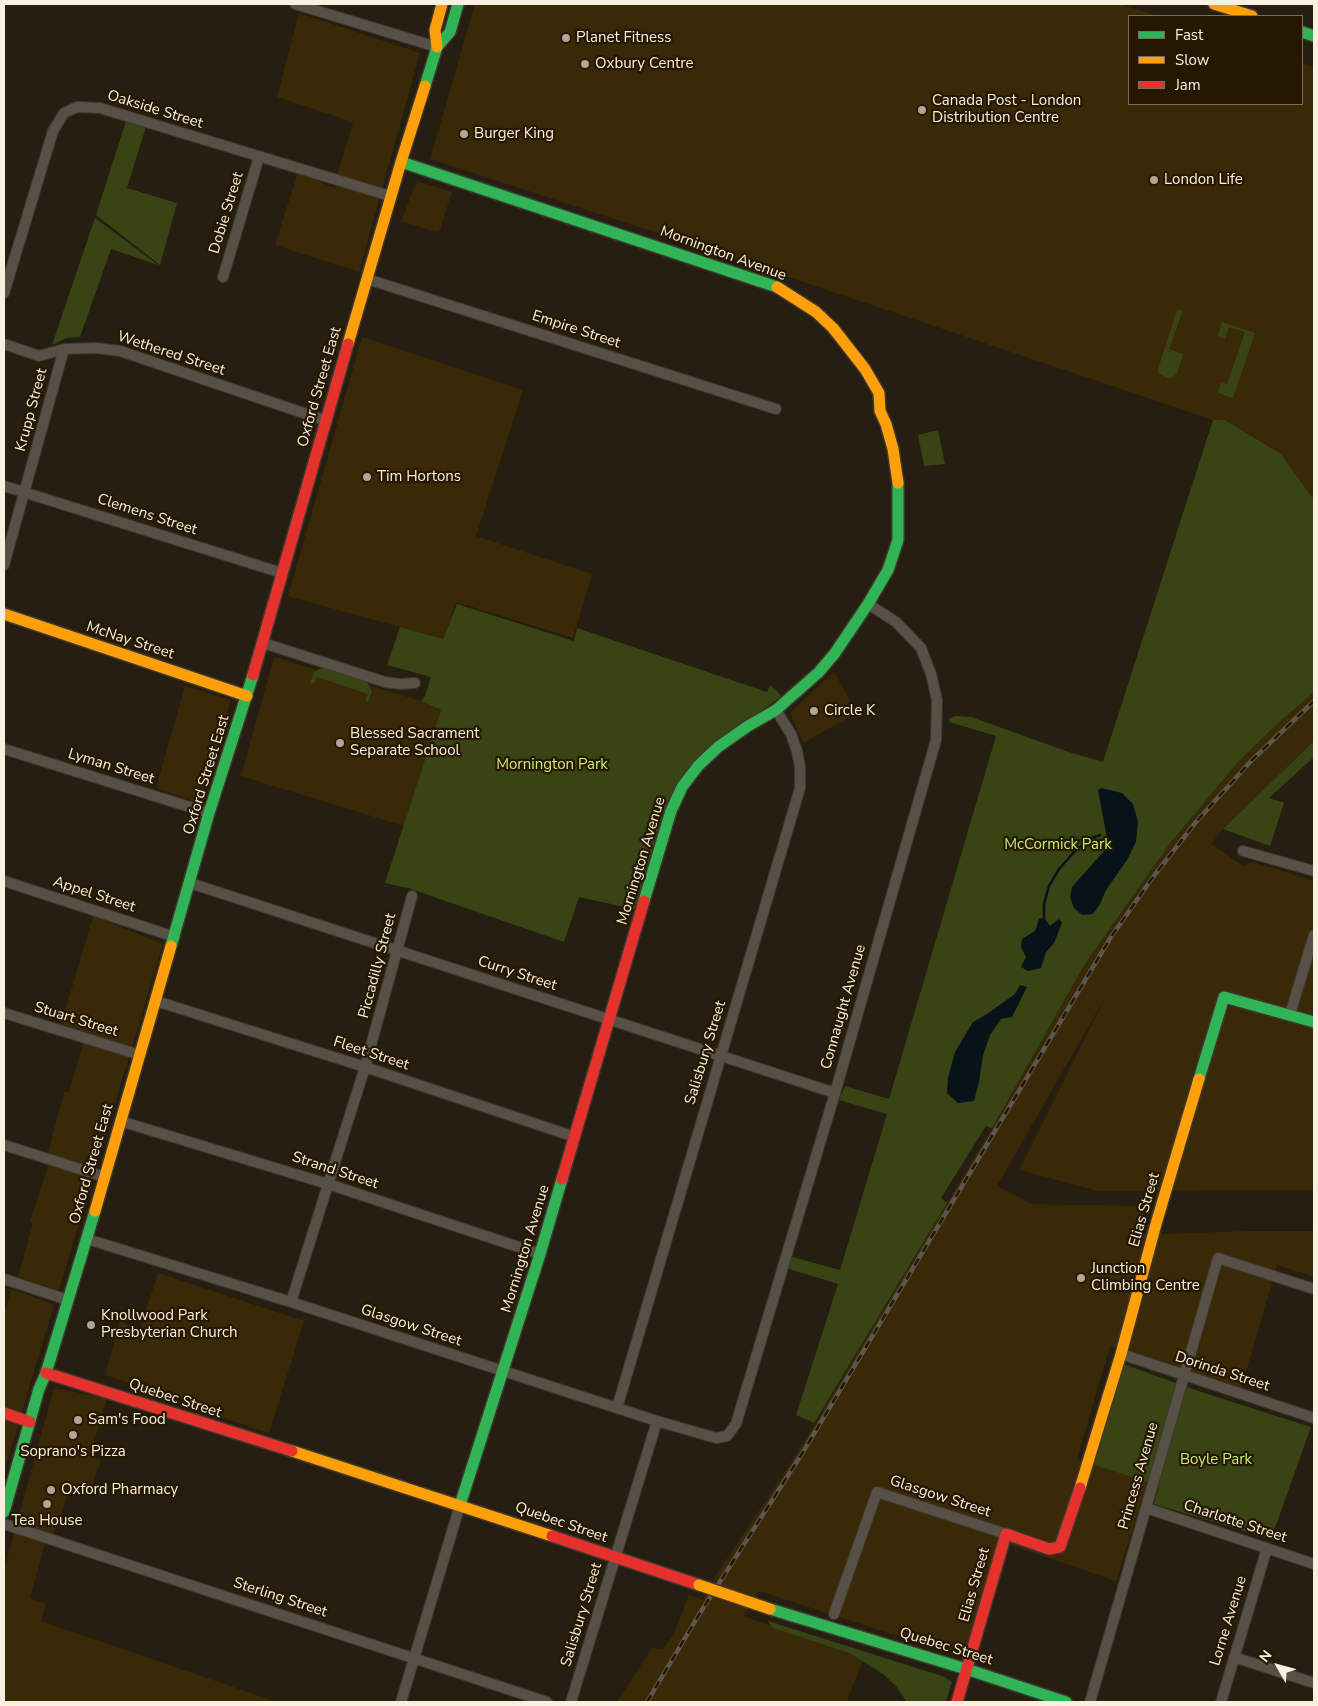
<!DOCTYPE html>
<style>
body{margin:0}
#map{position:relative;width:1318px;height:1706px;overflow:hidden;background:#261e10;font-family:"Nunito Sans",sans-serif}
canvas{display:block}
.frame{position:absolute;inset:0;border:5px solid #f9f0e0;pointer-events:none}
.legend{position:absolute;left:1128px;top:15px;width:175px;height:90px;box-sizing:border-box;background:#261800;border:1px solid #7a6e5a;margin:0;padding:6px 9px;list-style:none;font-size:15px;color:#f9f0e0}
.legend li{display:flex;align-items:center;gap:10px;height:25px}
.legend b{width:25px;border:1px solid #7a6e5a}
.north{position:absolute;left:1253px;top:1641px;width:50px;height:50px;-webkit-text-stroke:4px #261800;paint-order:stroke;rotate:308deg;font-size:14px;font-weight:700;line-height:20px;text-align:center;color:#f9f0e0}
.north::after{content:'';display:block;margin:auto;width:18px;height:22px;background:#f9f0e0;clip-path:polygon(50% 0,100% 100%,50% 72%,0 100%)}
</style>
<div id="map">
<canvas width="1318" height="1706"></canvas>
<div class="frame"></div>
<ul class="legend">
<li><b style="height:6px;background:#30b455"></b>Fast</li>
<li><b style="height:6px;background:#ff9f0a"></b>Slow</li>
<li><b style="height:6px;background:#e5322d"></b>Jam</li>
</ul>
<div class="north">N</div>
</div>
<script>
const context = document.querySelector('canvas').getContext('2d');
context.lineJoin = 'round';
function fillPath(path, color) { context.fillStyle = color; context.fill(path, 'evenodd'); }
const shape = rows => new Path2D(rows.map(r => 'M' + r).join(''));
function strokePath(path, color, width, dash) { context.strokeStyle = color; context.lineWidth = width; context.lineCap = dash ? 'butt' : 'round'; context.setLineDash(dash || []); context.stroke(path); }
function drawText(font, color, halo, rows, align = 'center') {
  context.font = font + ' "Nunito Sans",sans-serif'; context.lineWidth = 4.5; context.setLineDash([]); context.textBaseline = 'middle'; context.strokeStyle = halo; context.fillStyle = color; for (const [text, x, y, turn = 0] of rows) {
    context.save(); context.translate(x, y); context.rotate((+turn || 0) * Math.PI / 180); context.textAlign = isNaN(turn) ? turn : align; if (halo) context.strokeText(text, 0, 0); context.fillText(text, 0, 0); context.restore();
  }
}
fillPath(shape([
 [475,4,1120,4,1158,16,1129,16,1129,104,1302,104,1302,63,1314,68,1314,500,1281,454,1225,420,1213,420,676,239,430,159],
 [299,13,420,53,359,272,275,245,298,172,336,189,337,176,353,122,277,97],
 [417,181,452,192,439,233,401,221],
 [362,337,523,390,476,536,592,574,573,638,456,602,443,639,288,596],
 [274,657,421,701,441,710,404,826,241,776],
 [834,672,857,713,803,743,790,713],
 [185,686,231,700,199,803,156,788],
 [1314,692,1314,741,1223,829,1211,844,1243,866,1253,862,1314,881,1314,1190,1098,1191,1019,1170,1105,998,997,1186,1032,1204,1146,1206,1138,1235,1247,1231,1314,1231,1314,1277,1277,1265,1241,1389,1110,1346,1077,1459,1148,1482,1116,1581,1008,1544,974,1656,953,1654,759,1591,743,1616,849,1653,863,1662,848,1697,849,1702,617,1702,652,1648,663,1649,673,1636,689,1595,703,1600,717,1574,793,1460,992,1128,1085,964,1171,842,1238,762,1276,725],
 [93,916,163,944,59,1290,18,1277,33,1223,30,1222,48,1166,48,1153,64,1092,69,1092,83,1044,90,1033,61,1025],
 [158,1273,304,1321,269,1433,206,1412,197,1404,105,1375,120,1321,140,1329],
 [12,1289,54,1305,4,1472,4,1313],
 [54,1388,107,1398,90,1456,101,1460,89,1495,70,1489,53,1536,46,1543,44,1547,30,1598,46,1604,41,1621,277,1702,4,1702,4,1570]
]), '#392907');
fillPath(shape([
 [126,121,146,127,127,188,177,203,160,265,96,215],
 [95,218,158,265,111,249,80,337,66,338,52,345],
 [1177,310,1183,310,1169,349,1183,354,1177,374,1169,379,1159,374,1158,369],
 [1222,322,1255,333,1233,398,1223,395,1218,392,1221,383,1227,384,1245,332,1229,327,1225,339,1220,337,1218,335],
 [1213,420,1225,420,1281,454,1314,500,1314,692,1276,725,1238,762,1171,842,1085,964,992,1128,986,1126,941,1198,947,1203,814,1423,796,1415,838,1284,786,1268,789,1256,840,1270,887,1114,839,1100,845,1086,889,1099,996,736,949,722,949,719,955,716,971,717,1069,752,1103,762],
 [938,430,945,464,924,466,918,435],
 [457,604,574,641,577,628,767,692,770,685,782,696,713,745,698,758,638,910,579,897,564,942,408,888,385,883,441,710,421,701,425,696,431,677,387,665,400,627,443,639],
 [324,668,366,681,372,691,368,702,365,701,368,694,317,677,314,684,310,683,314,672,319,669],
 [1314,741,1314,757,1269,798,1284,803,1270,846,1223,829],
 [1126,1365,1201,1392,1311,1427,1271,1539,1154,1504,1159,1486,1092,1464,1122,1366],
 [768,1621,945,1677,952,1682,946,1702,907,1702,896,1686,883,1674,849,1653,773,1628]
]), '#384414');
fillPath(shape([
 [1101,788,1122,793,1133,804,1138,822,1136,842,1127,860,1106,890,1100,904,1093,914,1082,915,1074,908,1070,897,1072,887,1104,851,1107,838,1098,790],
 [1044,917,1050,926,1059,919,1062,923,1054,943,1046,952,1041,968,1028,971,1021,967,1026,957,1021,947,1022,939,1035,931,1039,919],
 [1020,985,1027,987,1012,1017,1001,1019,990,1035,983,1055,979,1082,974,1101,958,1103,947,1093,948,1078,955,1052,973,1022,987,1014,1015,994]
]), '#081319');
strokePath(shape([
 [1044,917,1044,904,1049,886,1059,869,1075,851,1092,838,1100,835]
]), '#081319', 2.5);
const street = shape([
 [295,4,437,47],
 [223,277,259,157],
 [367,279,776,409],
 [4,293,53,131,64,113,77,107,100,108,390,196],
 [4,344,39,356,64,349,96,348,120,351,327,421],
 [4,486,282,573],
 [4,565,64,349],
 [263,643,385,682,400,684,415,683],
 [4,749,209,813],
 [1243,851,1314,871],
 [4,881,175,937],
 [190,883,835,1093],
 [156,1001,365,1067,575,1137],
 [4,1013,140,1055],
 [1290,1014,1314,935],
 [120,1121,328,1184,540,1254],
 [4,1145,105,1177],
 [87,1239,291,1302,657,1421,716,1438,727,1436,736,1424,835,1093,936,740,937,700,931,674,921,648,896,622,868,604],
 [4,1279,68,1300],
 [291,1302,365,1067,412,896],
 [1121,1354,1314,1418],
 [617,1408,800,788,800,767,797,751,791,734,776,710],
 [1146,1508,1314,1564],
 [4,1524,547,1702],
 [834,1614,877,1492,1006,1534],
 [1234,1657,1314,1683],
 [401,1702,460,1505],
 [571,1702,657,1421],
 [1090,1702,1218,1258,1314,1289],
 [1221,1702,1267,1548]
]);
const fast = shape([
 [1302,32,1314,36],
 [425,86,437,47,450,32,458,4],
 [401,162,777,287],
 [644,901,671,811,682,787,698,766,718,747,748,726,776,710,819,672,835,653,868,604,888,570,898,540,898,483],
 [171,946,209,813,253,675],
 [1199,1079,1224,997,1314,1022],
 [460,1505,540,1254,562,1179],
 [4,1512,39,1389,46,1373,95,1211],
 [770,1609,966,1669,1066,1702]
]);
const slow = shape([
 [1214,4,1252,16],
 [437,47,435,30,442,4],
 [777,287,816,312,833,328,865,369,879,393,880,411,886,424,893,449,898,483],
 [348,344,401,162,425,86],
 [4,614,247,696],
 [95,1211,171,946],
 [292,1451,552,1536],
 [1080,1488,1121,1354,1156,1224,1199,1079]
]);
const jam = shape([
 [253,675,348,344],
 [562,1179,644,901],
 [46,1373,292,1451],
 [4,1413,30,1422],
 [552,1536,699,1585],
 [957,1702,1006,1534,1049,1549,1060,1547,1080,1488]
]);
strokePath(street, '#3e372d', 12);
strokePath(fast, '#3e372d', 14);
strokePath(slow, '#3e372d', 14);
strokePath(jam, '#3e372d', 14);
strokePath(street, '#565046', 10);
strokePath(fast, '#30b455', 11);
strokePath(slow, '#ff9f0a', 11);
strokePath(jam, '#e5322d', 11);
const rail = shape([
 [647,1702,700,1613,803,1452,1111,937,1153,877,1196,822,1252,760,1314,701]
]);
strokePath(rail, '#5c564c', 4.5);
strokePath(rail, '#261800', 2.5, [8]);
const slowBridge = shape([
 [699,1585,770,1609]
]);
strokePath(slowBridge, '#3e372d', 14, []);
strokePath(slowBridge, '#ff9f0a', 11);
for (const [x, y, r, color] of [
 [566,38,5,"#afa697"],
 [585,64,5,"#afa697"],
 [922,110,5,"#afa697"],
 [464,134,5,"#afa697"],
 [1154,180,5,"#afa697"],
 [367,477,5,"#afa697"],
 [814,711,5,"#afa697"],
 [340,743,5,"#afa697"],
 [1081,1278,5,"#afa697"],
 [91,1325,5,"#afa697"],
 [78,1420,5,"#afa697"],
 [73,1435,5,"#afa697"],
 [51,1490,5,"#afa697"],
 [47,1504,5,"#afa697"]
]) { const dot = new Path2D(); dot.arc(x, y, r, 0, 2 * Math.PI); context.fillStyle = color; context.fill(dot); strokePath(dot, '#261800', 2); }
drawText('15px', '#f9f0e0', '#261800', [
 ["Planet Fitness",576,38],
 ["Oxbury Centre",595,64],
 ["Canada Post - London",932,101],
 ["Distribution Centre",932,118],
 ["Burger King",474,134],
 ["London Life",1164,180],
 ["Tim Hortons",377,477],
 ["Circle K",824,711],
 ["Blessed Sacrament",350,734],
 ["Separate School",350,751],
 ["Junction",1091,1269],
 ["Climbing Centre",1091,1286],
 ["Knollwood Park",101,1316],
 ["Presbyterian Church",101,1333],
 ["Sam's Food",88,1420],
 ["Soprano's Pizza",73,1452,"center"],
 ["Oxford Pharmacy",61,1490],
 ["Tea House",47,1521,"center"]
], 'left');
drawText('15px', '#f9f0e0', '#261800', [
 ["Oakside Street",155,110,17],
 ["Dobie Street",227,213,-73],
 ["Mornington Avenue",723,254,20],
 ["Empire Street",576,330,18],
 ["Wethered Street",171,354,18],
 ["Oxford Street East",320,387,-74],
 ["Krupp Street",32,410,-75],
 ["Clemens Street",147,515,18],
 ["McNay Street",130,641,18],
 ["Lyman Street",111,767,17],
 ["Oxford Street East",207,775,-73],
 ["Mornington Avenue",642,861,-73],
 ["Appel Street",94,895,18],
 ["Piccadilly Street",378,966,-75],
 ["Curry Street",517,974,18],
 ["Connaught Avenue",844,1007,-74],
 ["Stuart Street",76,1020,17],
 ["Salisbury Street",706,1053,-73],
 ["Fleet Street",371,1054,18],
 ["Oxford Street East",92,1164,-74],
 ["Strand Street",335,1171,18],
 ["Elias Street",1145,1210,-74],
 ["Mornington Avenue",526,1249,-73],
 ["Glasgow Street",411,1326,18],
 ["Dorinda Street",1222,1372,18],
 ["Quebec Street",175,1399,18],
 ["Princess Avenue",1139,1476,-74],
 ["Glasgow Street",940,1497,18],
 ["Charlotte Street",1235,1522,18],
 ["Quebec Street",561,1523,19],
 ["Elias Street",975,1585,-74],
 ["Sterling Street",280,1598,18],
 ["Salisbury Street",582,1615,-73],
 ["Lorne Avenue",1229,1621,-73],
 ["Quebec Street",946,1647,17]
]);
drawText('15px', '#c7ee71', '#261800', [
 ["Mornington Park",552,765],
 ["McCormick Park",1058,845],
 ["Boyle Park",1216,1460]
]);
</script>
